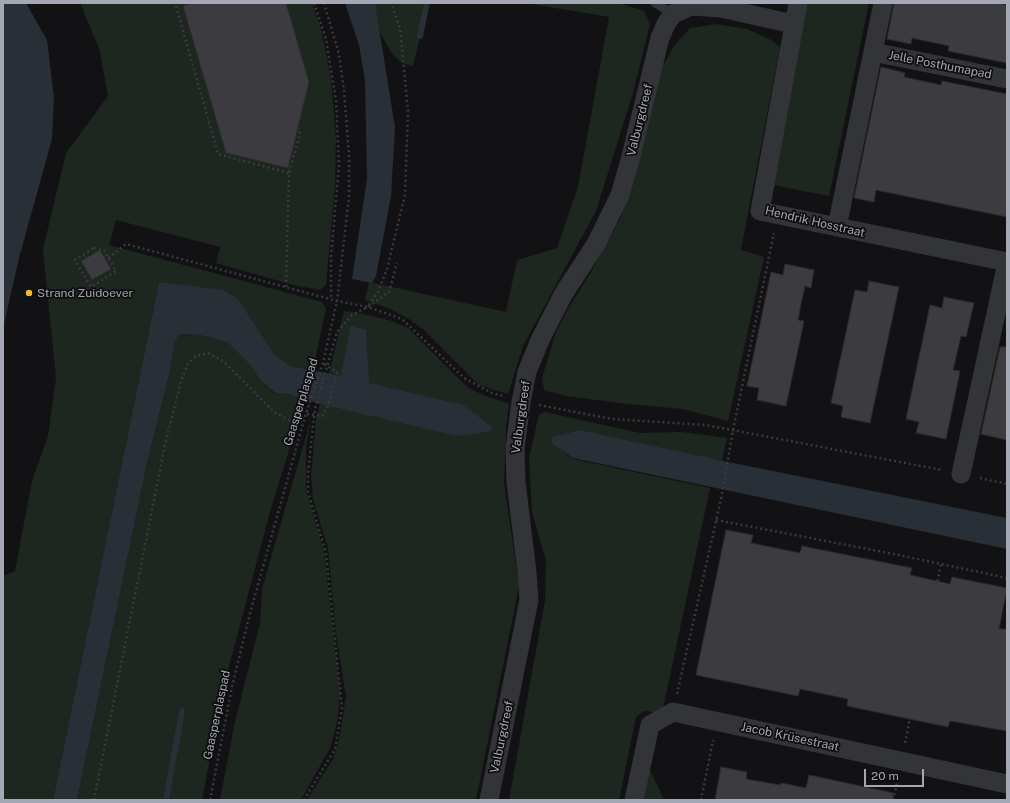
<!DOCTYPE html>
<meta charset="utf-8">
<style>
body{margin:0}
#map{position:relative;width:1010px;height:803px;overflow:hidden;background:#121214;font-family:"Public Sans",sans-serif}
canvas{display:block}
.frame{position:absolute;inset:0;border:4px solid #a4a7b4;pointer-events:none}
.scale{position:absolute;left:864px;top:769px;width:60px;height:18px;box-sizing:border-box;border:2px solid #a4a7b4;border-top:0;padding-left:5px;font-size:12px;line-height:14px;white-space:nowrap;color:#a4a7b4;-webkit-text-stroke:3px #0d0d0e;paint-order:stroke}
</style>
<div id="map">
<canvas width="1010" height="803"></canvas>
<div class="frame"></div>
<div class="scale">20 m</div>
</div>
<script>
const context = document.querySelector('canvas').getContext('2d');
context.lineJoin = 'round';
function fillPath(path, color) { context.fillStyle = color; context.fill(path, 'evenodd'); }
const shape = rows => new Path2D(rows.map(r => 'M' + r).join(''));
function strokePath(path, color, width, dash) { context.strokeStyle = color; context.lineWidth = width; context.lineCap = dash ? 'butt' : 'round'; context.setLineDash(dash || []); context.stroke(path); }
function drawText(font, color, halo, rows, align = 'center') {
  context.font = font + ' "Public Sans",sans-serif'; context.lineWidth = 3.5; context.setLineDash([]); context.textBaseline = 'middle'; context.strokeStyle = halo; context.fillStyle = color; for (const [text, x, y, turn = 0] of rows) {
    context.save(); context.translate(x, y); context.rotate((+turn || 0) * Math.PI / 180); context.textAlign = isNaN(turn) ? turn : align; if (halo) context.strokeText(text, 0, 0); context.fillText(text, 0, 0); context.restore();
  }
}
fillPath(shape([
 [80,3,312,3,321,28,331,79,336,139,335,186,326,285,320,290,293,285,216,263,220,247,116,220,109,245,322,302,326,309,313,370,291,366,275,355,238,299,159,282,53,800,3,800,3,576,15,571,32,481,48,436,56,378,43,249,66,153,108,96,99,48],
 [362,3,428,3,413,66,402,63,393,55],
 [525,3,619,3,644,11,650,24,633,93,596,211,523,346,508,394,479,385,424,330,409,319,388,308,365,300,369,282,506,312,517,260,557,248,578,187,609,17],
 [807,3,869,3,829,196,768,184],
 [716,24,747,29,771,40,780,47,741,250,764,257,728,421,683,409,627,404,566,396,544,390,542,378,556,332,568,309,591,272,621,217,638,164,661,69,674,46,690,28],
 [344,311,359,313,392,321,408,328,467,387,483,395,509,404,506,428,504,483,519,586,476,800,307,800,333,759,340,735,346,697,336,634,328,548,313,500,311,477,316,418,320,404,457,435,384,387,368,383,350,326,341,377,329,374],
 [180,334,200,335,227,342,250,365,261,381,274,393,289,394,305,398,270,512,224,685,202,800,77,800,148,459,169,375,175,341],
 [545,412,640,433,682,432,727,438,722,461,580,430,552,437,552,443,573,459,710,488,662,713,644,711,636,717,619,800,509,800,545,601,546,561,532,512,529,458,539,414],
 [311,419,306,447,306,490,324,551,340,695,337,723,330,748,301,800,220,800,234,726,260,623,262,589],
 [648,767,653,776,664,800,641,800]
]), '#1e2620');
fillPath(shape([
 [3,3,26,3,47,40,54,98,52,139,19,258,3,329],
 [345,3,375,3,395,127,391,196,376,276,372,283,352,279,367,179,365,80,359,45],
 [159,282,223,290,238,299,275,355,291,366,341,376,350,326,366,330,369,383,463,405,492,427,492,429,491,431,457,436,320,404,289,394,275,393,261,381,250,365,227,342,200,335,180,334,175,341,169,375,148,459,77,800,53,800],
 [580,430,728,462,1007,518,1007,549,573,458,551,443,552,437]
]), '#292f37');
strokePath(shape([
 [420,36,427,3],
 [166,800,182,711]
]), '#292f37', 6);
const building = shape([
 [192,3,286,3,309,82,288,168,226,153,183,6,192,3],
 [894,3,999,3,1007,5,1007,63,948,51,949,46,912,38,911,44,887,39,894,3],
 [881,67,905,73,904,77,941,85,942,81,1007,94,1007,217,876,190,874,202,854,198,881,67],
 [100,250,111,269,92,280,81,261,100,250],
 [785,264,814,270,811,288,805,286,801,304,798,320,804,321,786,406,757,400,759,388,747,386,771,272,783,275,785,264],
 [869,281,899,287,870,423,841,417,843,406,831,403,855,290,867,292,869,281],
 [944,297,974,303,966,337,961,336,953,370,960,371,946,439,916,433,919,422,906,419,930,305,942,308,944,297],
 [1000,347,1007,347,1007,440,981,434,1000,347],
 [726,530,753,535,751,543,800,553,802,546,912,568,910,575,950,584,952,577,1007,588,999,629,1007,629,1007,731,950,721,948,727,847,706,848,699,800,689,798,696,696,675,726,530],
 [721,767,747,772,746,779,780,785,781,783,806,788,809,775,893,793,893,800,715,800,721,767]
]);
fillPath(building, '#3c3c40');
strokePath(building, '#2c2c2f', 1);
strokePath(shape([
 [314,3,326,39,336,100,339,166,331,257,331,299],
 [176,6,218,154,289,173],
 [94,248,104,250,116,271,91,287,75,260,94,248],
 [108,258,126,244,337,301,368,307,402,319,464,378,492,393,503,396],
 [286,287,289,173,300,134,298,128],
 [369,305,378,292,387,269,405,195,408,111,400,28,391,3],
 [539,405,612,419,706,425,942,470],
 [307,414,322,416,328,406,337,372,323,363],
 [980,478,1007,484],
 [716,520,894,554,1007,578],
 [677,694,721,499,733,430,774,233],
 [905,743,941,564],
 [94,800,165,445,181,381,188,364,196,356,208,353,223,361,274,412,289,420,304,420],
 [210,800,232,687,249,617,304,420,323,363,337,301,349,197,349,154,344,91,339,54,324,3],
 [304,800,335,749,342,708,326,553,308,492,308,472,315,409,337,332,352,315,368,307,389,292,397,263],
 [701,800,713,740],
 [893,800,898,779]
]), '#393a3f', 2.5, [2, 3]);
strokePath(shape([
 [655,3,673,14]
]), '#333438', 9);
strokePath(shape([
 [798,3,760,211,1007,262],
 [873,52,1007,79],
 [837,227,883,3],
 [961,474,1007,263],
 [489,800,529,600,527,572,516,482,515,449,521,402,527,372,540,340,564,293,596,244,620,195,630,160,660,38,666,24,673,14,691,6,721,8,793,24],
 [634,800,650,725,673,712,1007,784]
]), '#333438', 19);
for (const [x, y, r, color] of [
 [29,293,4,"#eabc33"]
]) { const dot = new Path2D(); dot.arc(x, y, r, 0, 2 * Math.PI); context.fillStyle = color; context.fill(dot); strokePath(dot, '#0d0d0e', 1.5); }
drawText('12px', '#a4a7b4', '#0d0d0e', [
 ["Jelle Posthumapad",940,65,11],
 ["Valburgdreef",640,120,-76],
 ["Hendrik Hosstraat",815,222,13],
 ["Gaasperplaspad",301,402,-73],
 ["Valburgdreef",521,417,-82],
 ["Gaasperplaspad",217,715,-78],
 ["Valburgdreef",502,737,-78],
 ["Jacob Krüsestraat",790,737,12]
]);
drawText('12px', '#a4a7b4', '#0d0d0e', [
 ["Strand Zuidoever",37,293]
], 'left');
</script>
